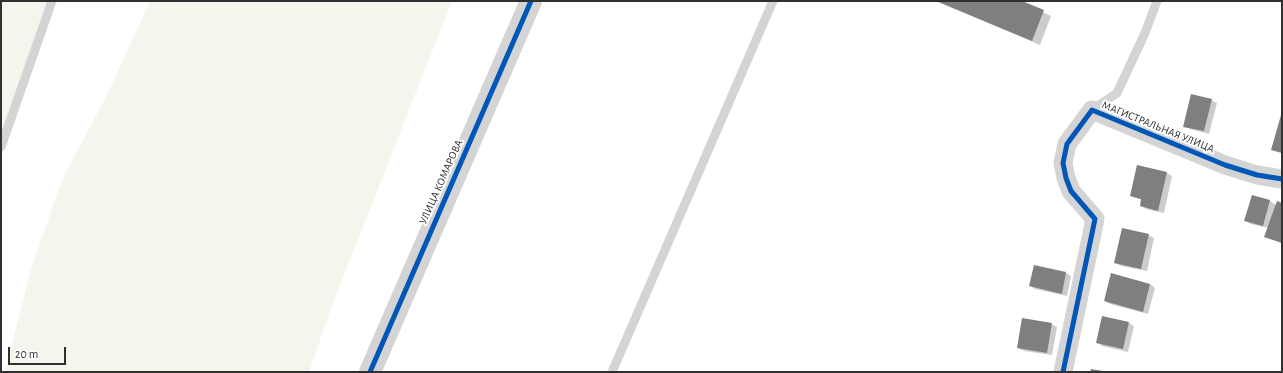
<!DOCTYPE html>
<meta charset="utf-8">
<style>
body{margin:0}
#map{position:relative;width:1283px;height:373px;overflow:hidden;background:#fff;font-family:"Alegreya Sans",sans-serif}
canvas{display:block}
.frame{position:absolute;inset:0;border:2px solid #303030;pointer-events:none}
.scale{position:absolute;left:8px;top:347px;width:58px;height:18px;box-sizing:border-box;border:2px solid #303030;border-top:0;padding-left:5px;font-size:12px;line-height:14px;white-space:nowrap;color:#303030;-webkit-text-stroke:3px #fff;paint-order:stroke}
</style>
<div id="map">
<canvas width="1283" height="373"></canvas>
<div class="frame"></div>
<div class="scale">20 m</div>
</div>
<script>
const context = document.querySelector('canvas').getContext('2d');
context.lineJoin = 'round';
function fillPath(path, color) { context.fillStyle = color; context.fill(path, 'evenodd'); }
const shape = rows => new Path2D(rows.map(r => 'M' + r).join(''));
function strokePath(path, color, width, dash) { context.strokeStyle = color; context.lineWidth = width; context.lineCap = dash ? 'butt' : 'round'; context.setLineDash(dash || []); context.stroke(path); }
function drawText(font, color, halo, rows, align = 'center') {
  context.font = font + ' "Alegreya Sans",sans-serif'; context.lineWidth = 4; context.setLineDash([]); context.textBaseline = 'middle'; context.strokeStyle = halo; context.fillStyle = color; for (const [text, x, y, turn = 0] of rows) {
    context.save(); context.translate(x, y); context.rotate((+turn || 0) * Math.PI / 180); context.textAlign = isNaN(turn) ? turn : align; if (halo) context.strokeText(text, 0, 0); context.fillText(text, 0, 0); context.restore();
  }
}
fillPath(shape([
 [1,1,48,1,1,147],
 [150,1,452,1,332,305,309,372,5,372,31,269,62,180,108,93]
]), '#f2f6ec');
fillPath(shape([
 [936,1,1020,1,1051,16,1040,45],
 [1211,100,1217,103,1209,134,1190,129,1184,126],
 [1138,166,1167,173,1172,176,1164,213,1146,209,1141,206,1142,200,1131,196],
 [1252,196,1270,201,1276,205,1282,204,1282,243,1271,239,1268,228,1251,224,1246,221],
 [1148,235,1154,238,1147,271,1121,266,1115,263],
 [1066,273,1071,276,1067,296,1035,289,1030,286],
 [1150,284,1155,288,1148,314,1110,304,1105,301],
 [1129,323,1134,326,1128,352,1102,346,1097,342],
 [1051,324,1057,327,1052,355,1024,351,1018,348]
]), '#0003');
fillPath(shape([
 [936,1,1022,1,1044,10,1032,41],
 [1191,94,1212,99,1204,131,1183,127],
 [1281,115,1282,115,1282,153,1271,150],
 [1137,165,1167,172,1158,211,1140,206,1141,199,1130,196],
 [1252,195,1270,200,1263,226,1244,221],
 [1277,201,1282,203,1282,243,1264,237],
 [1122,228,1149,234,1141,269,1114,263],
 [1034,265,1066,272,1062,294,1029,286],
 [1111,273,1150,284,1143,312,1104,301],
 [1102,316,1129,322,1123,349,1096,343],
 [1022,318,1052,323,1047,353,1017,348],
 [1091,369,1103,371,1103,372,1090,372]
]), '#7f7f7f');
strokePath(shape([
 [1092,110,1117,93,1145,33,1157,1],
 [1,147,52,1],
 [612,372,773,1]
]), '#d4d4d4', 9);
strokePath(shape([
 [1063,372,1095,219,1071,191,1066,178,1063,163,1067,144,1092,110,1225,165,1257,175,1282,179]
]), '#d4d4d4', 19);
strokePath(shape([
 [370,372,531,1]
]), '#d4d4d4', 22);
strokePath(shape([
 [370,372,531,1],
 [1063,372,1095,219,1071,191,1066,178,1063,163,1067,144,1092,110,1225,165,1257,175,1282,179]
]), '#0057b8', 5);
drawText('11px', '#303030', '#fff', [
 ["МАГИСТРАЛЬНАЯ УЛИЦА",1158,127,22],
 ["УЛИЦА КОМАРОВА",441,182,-66]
]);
</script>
